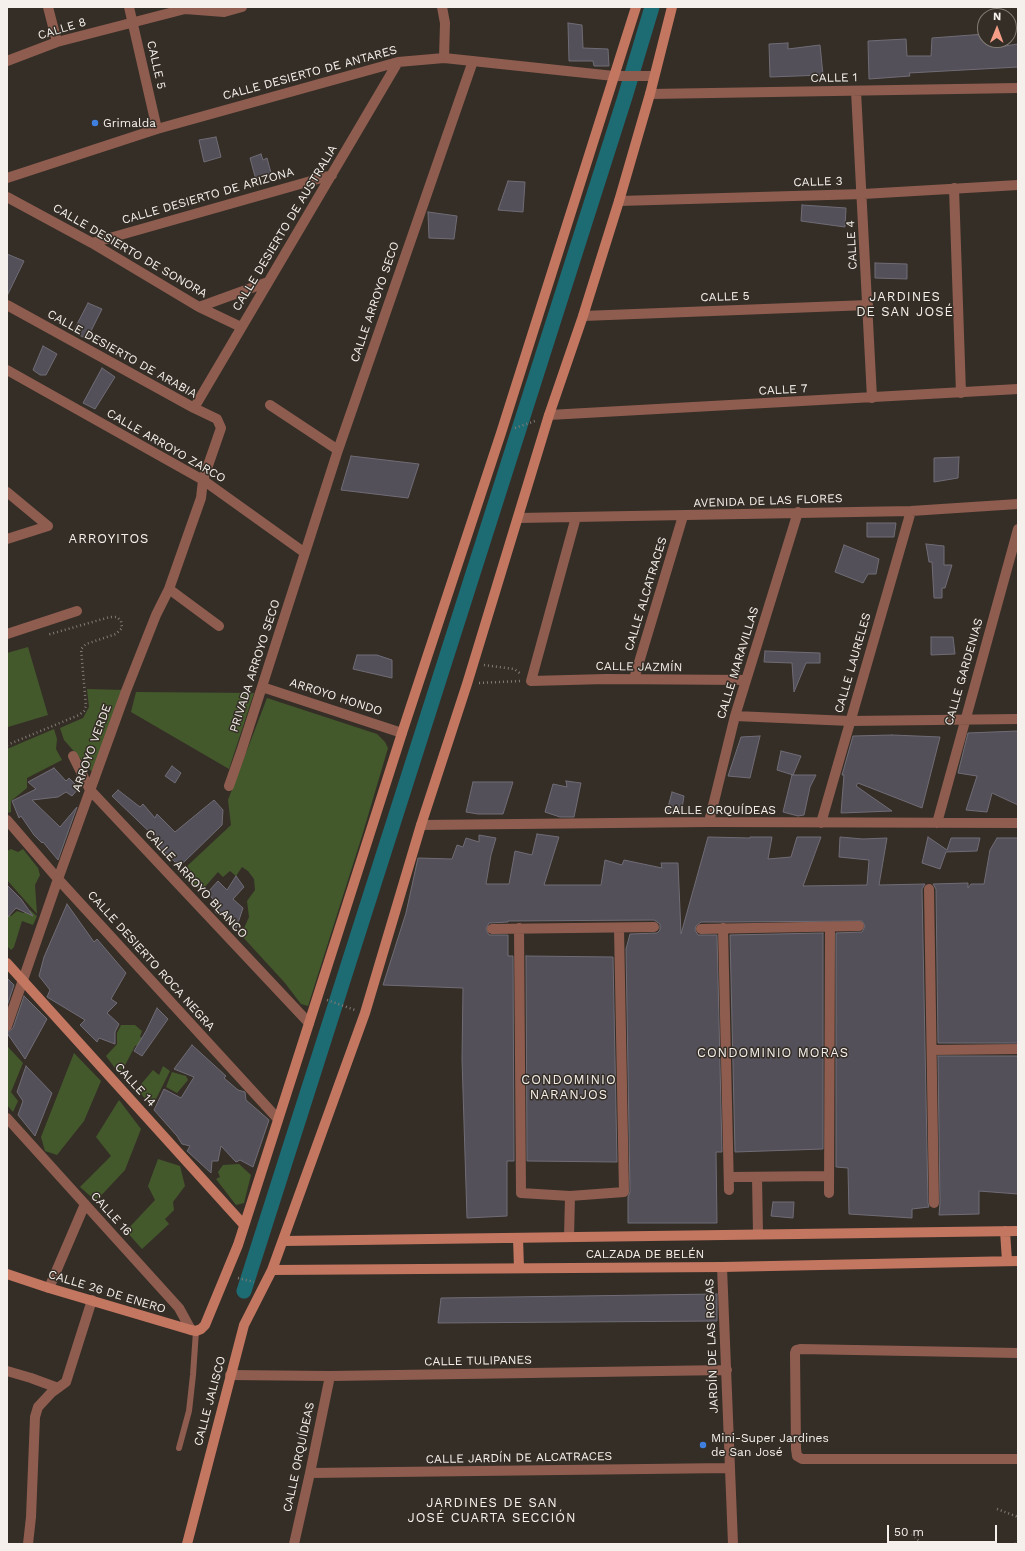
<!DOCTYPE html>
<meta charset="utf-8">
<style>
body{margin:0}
#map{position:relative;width:1025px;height:1551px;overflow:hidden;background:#352e27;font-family:"Work Sans",sans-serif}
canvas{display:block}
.frame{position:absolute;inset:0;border:8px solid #f5f0eb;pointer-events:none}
.north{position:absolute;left:977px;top:8px;width:40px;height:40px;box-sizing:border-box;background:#352e27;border:1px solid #827c75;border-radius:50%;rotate:1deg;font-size:11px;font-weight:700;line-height:16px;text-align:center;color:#f5f0eb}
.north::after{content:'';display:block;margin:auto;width:14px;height:18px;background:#f49e87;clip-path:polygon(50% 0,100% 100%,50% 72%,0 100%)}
.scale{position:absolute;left:887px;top:1525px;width:110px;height:18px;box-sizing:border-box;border:2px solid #f5f0eb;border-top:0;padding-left:5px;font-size:12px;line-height:14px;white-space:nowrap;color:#f5f0eb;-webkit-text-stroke:3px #352e27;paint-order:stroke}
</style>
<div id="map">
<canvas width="1025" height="1551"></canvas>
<div class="frame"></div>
<div class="north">N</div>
<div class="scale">50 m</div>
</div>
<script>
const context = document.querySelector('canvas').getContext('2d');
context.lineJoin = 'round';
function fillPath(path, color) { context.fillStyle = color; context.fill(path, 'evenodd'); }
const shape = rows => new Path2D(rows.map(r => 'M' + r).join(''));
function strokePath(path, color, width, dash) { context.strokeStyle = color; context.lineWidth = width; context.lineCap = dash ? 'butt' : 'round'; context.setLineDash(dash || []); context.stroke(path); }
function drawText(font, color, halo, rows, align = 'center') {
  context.font = font + ' "Work Sans",sans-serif'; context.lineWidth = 3; context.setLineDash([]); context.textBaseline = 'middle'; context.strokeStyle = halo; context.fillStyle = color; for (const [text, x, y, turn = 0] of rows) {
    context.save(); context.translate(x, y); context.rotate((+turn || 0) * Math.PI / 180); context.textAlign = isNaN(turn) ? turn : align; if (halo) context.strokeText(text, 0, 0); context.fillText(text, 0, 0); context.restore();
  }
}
fillPath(shape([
 [28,647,48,715,8,727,7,653],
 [87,689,125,690,94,774,64,740,60,728,83,718,89,707],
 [136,692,254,693,229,769,131,712],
 [267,698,377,734,385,742,388,748,362,836,308,1006,301,1004,285,983,241,935,249,917,247,901,255,890,254,879,248,871,242,867,236,876,230,871,223,877,218,872,204,888,194,888,185,877,190,871,184,869,231,825,228,800],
 [54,729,57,739,56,749,62,760,27,778,27,788,11,801,11,812,7,813,7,749],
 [11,849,18,852,23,849,38,868,40,875,35,885,37,914,7,880,7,851],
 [30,910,37,916,33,925,22,921,14,947,11,950,7,946,7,915,11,916,17,911,23,913],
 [121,1025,135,1025,142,1031,140,1037,146,1039,143,1043,135,1046,120,1075,106,1056,117,1044,117,1033],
 [8,1047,23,1063,11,1092,18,1101,13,1112,7,1105,7,1051],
 [74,1053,101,1081,84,1121,57,1155,45,1151,41,1137],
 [163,1066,170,1071,152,1107,137,1089,153,1070,159,1075],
 [172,1072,186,1076,188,1080,177,1093,166,1087],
 [119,1100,141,1129,125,1170,96,1201,80,1187,111,1156,96,1137],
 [158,1159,180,1166,185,1186,173,1202,174,1210,165,1219,169,1224,142,1249,126,1231,155,1200,148,1186],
 [239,1164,251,1175,244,1203,236,1205,216,1179,220,1177,218,1172,223,1165]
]), '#43592b');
strokePath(shape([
 [244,1291,625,97,652,7]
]), '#1d6b73', 15);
const building = shape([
 [568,23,582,25,583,48,608,49,609,66,594,66,593,61,569,61,568,23],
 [985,34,985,40,997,40,998,47,1018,44,1018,67,909,73,910,76,869,79,868,41,906,39,907,56,931,56,932,38,985,34],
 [788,43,788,49,820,45,823,75,770,77,769,44,788,43],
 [216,137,221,157,204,162,199,140,216,137],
 [261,154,263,160,267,158,271,173,256,180,250,158,261,154],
 [508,181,525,182,523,212,498,210,508,181],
 [802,205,846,208,845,227,801,221,802,205],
 [428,212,457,216,454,239,429,238,428,212],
 [7,254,24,261,7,296,7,254],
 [875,263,907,264,907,279,875,278,875,263],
 [88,303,102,309,87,339,73,332,88,303],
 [43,346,57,354,46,375,40,375,33,370,43,346],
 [102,368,115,377,95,409,83,403,102,368],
 [351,456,419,464,408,498,341,490,351,456],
 [959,457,958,478,934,482,934,458,959,457],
 [867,523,896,523,894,537,867,537,867,523],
 [926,544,944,546,944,565,952,565,945,588,942,588,942,598,934,598,932,562,929,562,926,544],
 [844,545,879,559,876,574,868,574,863,583,835,572,844,545],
 [931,637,953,637,955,654,931,655,931,637],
 [765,651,820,653,820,663,806,663,794,692,792,663,764,662,765,651],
 [357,655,377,655,392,660,392,678,353,669,357,655],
 [1018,731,1018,805,992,793,987,812,966,810,977,776,958,773,968,733,1018,731],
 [892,735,940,737,922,808,858,783,856,786,892,811,841,813,844,775,842,775,853,736,892,735],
 [760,736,750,778,728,776,741,737,760,736],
 [781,751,801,756,793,775,777,770,781,751],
 [172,766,181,773,175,783,165,776,172,766],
 [54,768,66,781,69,778,79,788,72,796,66,792,58,797,32,800,60,827,77,807,58,860,43,842,42,843,34,835,21,816,19,818,12,801,36,789,28,782,54,768],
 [792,775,816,775,810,787,804,815,798,816,783,812,792,775],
 [566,781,581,783,574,817,560,817,545,812,553,784,567,787,566,781],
 [473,782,513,782,503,814,478,814,466,812,473,782],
 [118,790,140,807,143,804,155,818,157,814,175,832,214,800,223,810,222,825,183,863,175,862,158,845,161,843,112,796,118,790],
 [672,792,684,796,681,814,667,811,672,792],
 [537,834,559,837,544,885,601,885,605,860,622,865,624,860,662,868,661,863,678,863,681,934,708,837,750,838,750,837,772,837,768,859,791,857,797,837,821,837,803,886,867,885,869,860,839,857,840,837,863,839,887,838,879,885,925,884,922,889,928,1203,929,1207,912,1209,912,1218,849,1214,848,1168,836,1167,836,933,862,932,865,926,862,921,722,922,701,922,696,926,695,930,698,935,717,935,722,1152,716,1152,717,1223,628,1223,628,1197,630,1192,626,949,630,934,657,933,660,930,660,924,654,920,508,921,508,922,489,923,486,929,489,935,508,935,508,956,513,956,514,1161,507,1161,507,1216,467,1218,462,1059,463,988,383,985,406,913,418,858,452,859,457,845,463,847,466,838,479,842,479,835,496,838,491,855,486,884,509,884,515,851,532,855,537,834],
 [928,837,947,850,951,838,980,838,977,851,946,852,940,869,922,863,928,837],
 [997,838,1018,838,1018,1043,938,1043,936,889,933,884,968,883,968,888,971,884,984,884,990,850,997,838],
 [236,876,244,887,233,899,243,908,235,932,222,913,220,915,215,912,218,907,208,892,218,881,227,890,236,876],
 [7,885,21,899,33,916,16,908,7,918,7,885],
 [67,904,94,942,97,939,126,973,111,999,117,1003,107,1013,119,1024,115,1032,115,1044,99,1038,97,1042,80,1025,85,1020,47,997,50,990,39,976,44,957,67,904],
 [823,933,823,1149,735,1152,730,935,823,933],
 [526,956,613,957,617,1162,527,1161,526,956],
 [7,978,14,985,7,1006,7,978],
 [24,996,47,1019,25,1059,7,1033,13,1028,24,996],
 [157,1008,168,1019,142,1056,134,1051,146,1031,157,1008],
 [192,1045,226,1076,224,1078,238,1090,245,1092,246,1100,269,1120,253,1167,240,1160,236,1162,221,1146,218,1161,212,1161,211,1173,187,1151,190,1146,182,1144,177,1136,154,1110,164,1089,181,1098,194,1077,174,1069,192,1045],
 [938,1056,1018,1056,1018,1194,979,1191,979,1214,939,1215,940,1203,938,1056],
 [26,1066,52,1093,35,1136,18,1115,23,1101,17,1092,26,1066],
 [773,1202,794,1202,793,1218,771,1216,773,1202],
 [717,1294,717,1321,438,1323,441,1298,717,1294]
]);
fillPath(building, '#535059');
strokePath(building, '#706c76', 1);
strokePath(shape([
 [515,428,535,421],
 [484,665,514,669,521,674],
 [479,683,520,681],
 [7,745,79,715,84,711,86,706,81,649,86,644,116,634,122,628,121,621,117,617,110,617,47,635],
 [327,1000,355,1010],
 [238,1278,254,1282],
 [997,1509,1018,1517],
 [912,1534,922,1544],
 [1015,1544,1018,1543]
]), '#817b75', 2.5, [1, 3]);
strokePath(shape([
 [179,1448,189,1411,193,1375,196,1331]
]), '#8e5d4f', 6);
strokePath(shape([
 [48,7,57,42],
 [129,7,157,129],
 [442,7,445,23,444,58],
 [7,61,57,42,185,9,224,12,242,7],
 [856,91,872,398],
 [650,94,1018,88],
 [7,178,157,129,398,62,444,58,614,76,653,76],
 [954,188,961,393],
 [7,197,92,243,199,307,241,327],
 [619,201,863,194,1018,185],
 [92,243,332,175],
 [7,305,194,408,217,419,221,428,203,480,201,498,169,589,156,615,126,691,58,879,7,1026],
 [199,307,268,282],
 [583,316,868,305],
 [7,370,203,480,305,553],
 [270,405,338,450],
 [194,408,398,62],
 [549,415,1018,389],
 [7,492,48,526],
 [576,517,531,681,606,679,746,680],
 [518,518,911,511,1018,504],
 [7,539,48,526],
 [169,589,219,626],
 [7,634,77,611],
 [634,679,683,516],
 [262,687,402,733],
 [735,716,850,721,1018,719],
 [73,756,90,790,309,1023],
 [229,786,241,752,338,450,473,61],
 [7,820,58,879,278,1119],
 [709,822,735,716,798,512],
 [821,823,911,511],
 [937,823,1018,529],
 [421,825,709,822,1018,823],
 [929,889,934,1203],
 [519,928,521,1193,570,1196,624,1192,619,928],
 [723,928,729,1190],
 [492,929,654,927],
 [701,929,859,926],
 [932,1050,1018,1049],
 [7,1118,179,1308,191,1330],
 [729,1177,829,1176],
 [757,1177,758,1234],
 [829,1193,830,927],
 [569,1237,570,1196],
 [722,1267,733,1544],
 [49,1288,85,1204],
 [1018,1353,800,1349,796,1350,795,1353,796,1449,797,1456,802,1459,1018,1459],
 [7,1371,31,1378,58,1388],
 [230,1375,330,1376,727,1370],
 [310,1473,729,1468],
 [28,1544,31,1517,35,1417,38,1407,51,1393,66,1382,92,1300],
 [294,1544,310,1473,330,1376]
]), '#8e5d4f', 10);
strokePath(shape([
 [7,963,244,1225],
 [1005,1231,1007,1261],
 [518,1238,519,1268],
 [283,1241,1018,1231],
 [272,1270,722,1267,1018,1261],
 [7,1274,49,1288,191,1330,196,1331,201,1329,205,1325,238,1245,402,733,501,433,636,7],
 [187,1544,244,1325,272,1270,365,1013,421,825,467,684,549,415,583,316,619,201,650,94,672,7]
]), '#c37660', 10);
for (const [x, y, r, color] of [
 [95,123,4,"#3f7fe0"],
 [703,1445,4,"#3f7fe0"]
]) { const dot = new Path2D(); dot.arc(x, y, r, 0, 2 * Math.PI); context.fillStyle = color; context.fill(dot); strokePath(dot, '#352e27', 1.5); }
drawText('12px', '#f5f0eb', '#352e27', [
 ["CALLE 8",62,29,-17],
 ["CALLE 5",156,65,77],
 ["CALLE DESIERTO DE ANTARES",310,73,-15],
 ["CALLE 1",834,78,-1],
 ["CALLE 3",818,182,-2],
 ["CALLE DESIERTO DE ARIZONA",208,196,-16],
 ["CALLE DESIERTO DE AUSTRALIA",285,228,-59],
 ["CALLE 4",852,245,-93],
 ["CALLE DESIERTO DE SONORA",130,251,30],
 ["CALLE 5",725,297,-2],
 ["CALLE ARROYO SECO",375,302,-71],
 ["CALLE DESIERTO DE ARABIA",122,354,29],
 ["CALLE 7",783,390,-3],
 ["CALLE ARROYO ZARCO",166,446,30],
 ["AVENIDA DE LAS FLORES",768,501,-2],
 ["CALLE ALCATRACES",646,594,-73],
 ["CALLE MARAVILLAS",738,663,-73],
 ["CALLE LAURELES",853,663,-74],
 ["PRIVADA ARROYO SECO",255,666,-72],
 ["CALLE JAZMÍN",639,667,1],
 ["CALLE GARDENIAS",964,672,-74],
 ["ARROYO HONDO",336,697,18],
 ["ARROYO VERDE",92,748,-70],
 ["CALLE ORQUÍDEAS",720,810],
 ["CALLE ARROYO BLANCO",196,884,47],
 ["CALLE DESIERTO ROCA NEGRA",151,961,48],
 ["CALLE 14",135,1085,48],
 ["CALLE 16",111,1214,48],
 ["CALZADA DE BELÉN",645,1254],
 ["CALLE 26 DE ENERO",107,1292,17],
 ["JARDÍN DE LAS ROSAS",712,1346,-92],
 ["CALLE TULIPANES",478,1361,-1],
 ["CALLE JALISCO",210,1401,-75],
 ["CALLE ORQUÍDEAS",299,1457,-78],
 ["CALLE JARDÍN DE ALCATRACES",519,1458,-1]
]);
drawText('12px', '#f5f0eb', '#352e27', [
 ["Grimalda",103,123],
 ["Mini-Super Jardines",711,1438],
 ["de San José",711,1452]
], 'left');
context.letterSpacing = '1px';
drawText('13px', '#f5f0eb', '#352e27', [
 ["JARDINES",905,297],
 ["DE SAN JOSÉ",905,312],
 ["ARROYITOS",109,539],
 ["CONDOMINIO MORAS",773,1053],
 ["CONDOMINIO",569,1080],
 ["NARANJOS",569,1095],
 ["JARDINES DE SAN",492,1503],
 ["JOSÉ CUARTA SECCIÓN",492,1518]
]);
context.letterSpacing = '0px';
</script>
